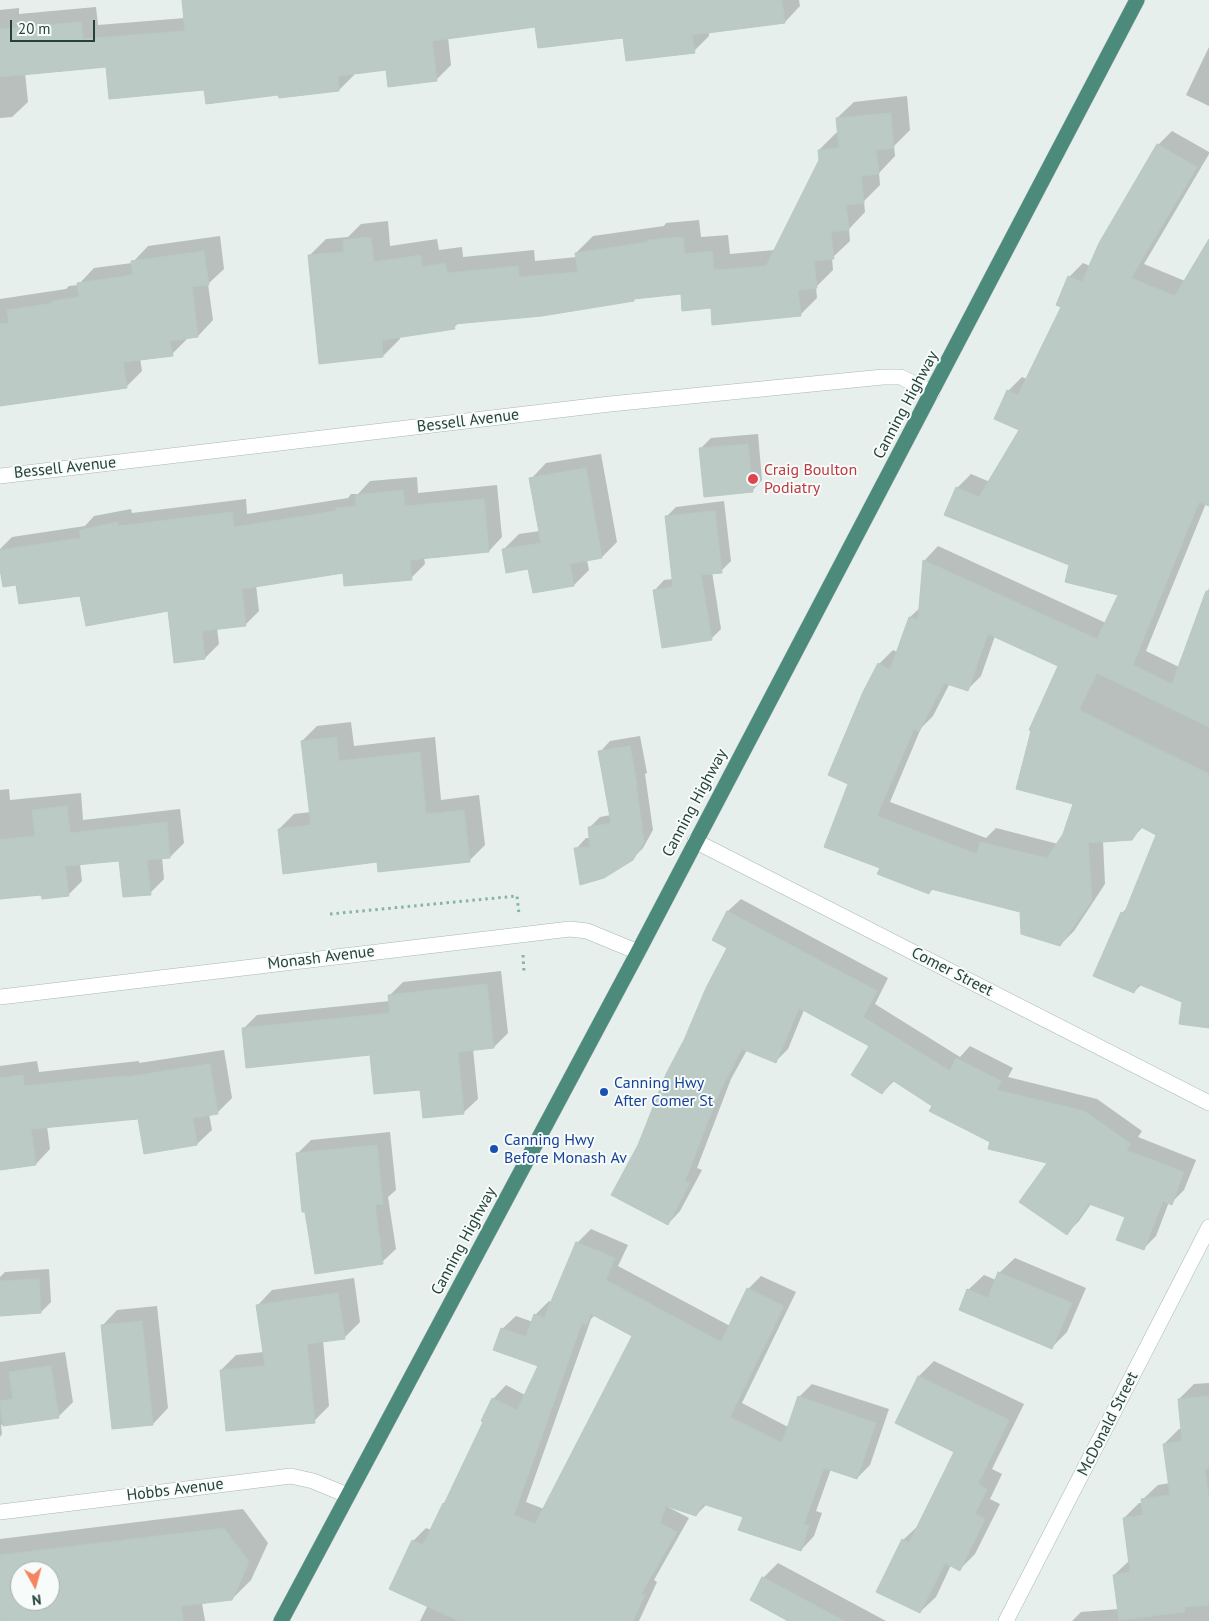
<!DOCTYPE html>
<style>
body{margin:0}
#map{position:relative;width:1209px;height:1621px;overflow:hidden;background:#e6efeb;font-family:"PT Sans",sans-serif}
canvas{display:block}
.north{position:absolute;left:10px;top:1561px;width:50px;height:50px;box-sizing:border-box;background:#f7fbf9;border:1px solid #a3b1ad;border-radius:50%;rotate:173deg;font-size:14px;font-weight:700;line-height:20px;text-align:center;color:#24423a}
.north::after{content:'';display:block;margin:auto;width:18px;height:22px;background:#f4845f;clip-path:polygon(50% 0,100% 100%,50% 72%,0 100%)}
.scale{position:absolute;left:10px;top:20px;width:85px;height:22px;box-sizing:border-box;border:2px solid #24423a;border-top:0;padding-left:6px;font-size:15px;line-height:18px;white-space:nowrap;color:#24423a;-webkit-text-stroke:4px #f7fbf9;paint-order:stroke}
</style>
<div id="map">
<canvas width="1209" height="1621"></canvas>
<div class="north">N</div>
<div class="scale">20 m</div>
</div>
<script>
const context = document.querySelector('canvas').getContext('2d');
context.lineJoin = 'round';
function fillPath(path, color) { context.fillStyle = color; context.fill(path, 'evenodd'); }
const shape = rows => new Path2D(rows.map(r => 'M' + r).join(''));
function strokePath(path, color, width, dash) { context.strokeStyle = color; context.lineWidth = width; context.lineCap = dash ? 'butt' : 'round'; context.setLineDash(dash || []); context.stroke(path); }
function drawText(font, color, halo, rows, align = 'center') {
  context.font = font + ' "PT Sans",sans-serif'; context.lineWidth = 4; context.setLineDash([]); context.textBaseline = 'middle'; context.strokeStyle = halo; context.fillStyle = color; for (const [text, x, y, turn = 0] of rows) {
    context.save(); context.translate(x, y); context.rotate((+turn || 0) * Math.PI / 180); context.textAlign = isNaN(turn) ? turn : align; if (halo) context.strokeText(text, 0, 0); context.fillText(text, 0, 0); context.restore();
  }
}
fillPath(shape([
 [183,0,799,0,800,6,785,22,709,32,709,36,694,51,624,37,536,26,448,37,451,65,436,80,387,69,354,73,354,75,339,90,279,94,205,89,108,66,25,73,28,102,12,117,0,118,0,10,19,8,19,14,96,7,98,25,185,18],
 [1209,47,1209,106,1186,95],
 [907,96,910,130,894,146,895,156,879,173,880,185,864,201,865,212,849,229,850,241,832,258,833,270,816,287,817,298,800,315,712,306,682,293,636,298,633,300,459,323,454,327,399,336,400,339,383,356,309,256,326,239,348,237,361,224,388,221,390,246,437,239,439,250,462,247,463,257,534,250,535,261,577,257,576,253,593,236,664,226,666,223,699,220,701,237,728,235,730,254,775,250,821,160,819,150,836,133,838,133,837,118,854,102],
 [1172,131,1209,152,1209,154,1144,264,1185,281,1209,241,1209,491,1207,501,1146,651,1179,667,1209,588,1209,1027,1183,1002,1142,984,1134,992,1122,913,1129,906,1157,835,1143,827,1131,839,1103,841,1105,884,1074,931,1060,945,1021,911,933,889,929,893,881,867,850,783,879,664,893,650,897,652,910,617,921,607,925,560,938,546,1106,623,1120,594,1071,564,957,488,971,474,990,482,1021,430,1008,391,1022,377,1027,379,1062,306,1069,277,1083,263,1090,266,1100,243,1158,145],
 [995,636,1060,665,1074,803,1064,834,1058,844,996,828,986,838,890,802,921,728,933,716,950,683,967,690,981,676],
 [220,236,224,269,208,284,213,320,198,336,187,337,187,339,172,354,140,358,142,371,126,387,0,405,0,299,66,289,69,286,78,285,94,268,132,263,148,246],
 [758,434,762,480,752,491,700,449,711,438],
 [601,454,617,542,602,557,587,560,589,570,574,585,529,568,503,550,519,534,540,531,531,479,546,463],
 [417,477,418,493,497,485,502,537,489,551,424,557,425,564,411,578,344,571,256,585,259,611,245,625,217,628,219,644,205,658,169,610,17,584,0,560,0,549,12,537,85,526,94,516,131,509,132,513,246,499,247,514,348,498,351,494,358,494,370,481],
 [724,501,731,561,721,571,712,572,721,629,711,639,654,591,664,580,673,579,666,517,676,507],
 [351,722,354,746,435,737,441,800,479,795,485,845,469,861,378,861,279,829,294,814,311,812,302,741,317,726],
 [640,736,647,773,645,774,653,830,643,848,632,859,576,849,586,838,591,838,590,827,600,817,611,815,600,752,610,741],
 [9,789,10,800,81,793,83,820,180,809,184,843,170,857,162,857,164,879,150,893,120,859,80,864,82,881,68,895,42,894,0,898,0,790],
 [741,899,888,978,875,1004,960,1057,970,1046,1013,1068,1008,1077,1097,1099,1142,1131,1138,1137,1196,1160,1184,1190,1171,1203,1169,1202,1156,1236,1143,1249,1127,1217,1091,1204,1079,1221,1066,1234,1049,1162,991,1142,894,1081,882,1093,871,1046,804,1010,788,1049,776,1061,747,1050,731,1079,697,1168,702,1170,680,1211,668,1224,639,1145,685,1041,729,948,713,940,728,911],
 [501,971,508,1033,494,1047,473,1049,478,1099,463,1113,421,1089,371,1053,243,1029,257,1015,390,1001,389,996,403,982],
 [224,1050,232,1098,217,1113,209,1114,212,1130,197,1144,139,1118,47,1126,50,1149,36,1164,0,1169,0,1066,37,1061,39,1072,139,1061,139,1063],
 [390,1132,396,1190,388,1197,396,1249,382,1262,297,1154,311,1140],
 [591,1229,628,1245,618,1266,730,1326,748,1289,761,1276,796,1292,742,1403,788,1427,799,1397,812,1384,889,1409,870,1465,857,1478,831,1469,816,1511,822,1513,814,1536,801,1550,744,1516,707,1504,696,1515,669,1506,668,1507,689,1518,654,1580,657,1582,639,1621,420,1621,428,1605,413,1541,426,1528,431,1530,444,1504,448,1499,485,1421,493,1399,506,1385,525,1395,540,1365,502,1329,516,1316,533,1322,535,1315,549,1301,552,1303,577,1243],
 [595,1315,633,1335,544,1509,526,1502,591,1319],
 [1015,1258,1086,1288,1067,1332,1052,1347,968,1290,984,1275,996,1280,999,1273],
 [49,1269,51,1302,41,1312,0,1314,0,1277,5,1272],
 [354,1278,360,1322,345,1337,323,1340,329,1406,314,1421,221,1370,236,1355,264,1352,257,1306,272,1290],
 [157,1306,168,1408,153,1424,102,1326,117,1310],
 [65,1352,73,1402,58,1417,1,1425,2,1434,0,1437,0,1362],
 [934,1361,1024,1404,992,1469,1002,1474,990,1499,1000,1504,975,1554,960,1569,951,1565,936,1597,920,1612,903,1540,919,1525,956,1451,897,1422,919,1376],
 [1209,1383,1209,1621,1072,1621,1081,1612,1119,1609,1114,1575,1130,1560,1124,1518,1139,1503,1143,1503,1142,1500,1158,1485,1170,1483,1164,1444,1179,1429,1182,1429,1179,1399,1194,1384],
 [243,1509,268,1543,251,1580,232,1599,202,1603,205,1621,0,1621,0,1539],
 [20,1571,50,1571,50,1601,20,1601],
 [778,1563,886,1621,791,1621,763,1578]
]), '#0003');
const building = shape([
 [182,0,782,0,785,23,692,35,695,53,626,61,623,38,538,48,535,27,432,41,437,81,388,87,386,70,338,76,339,91,279,98,278,95,206,104,204,90,109,99,106,67,0,77,0,29,81,22,83,39,185,31,182,0],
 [891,113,894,148,876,150,879,174,861,176,864,203,846,205,849,230,831,232,834,259,814,261,817,288,798,290,801,316,712,325,711,308,682,311,681,294,634,299,634,301,542,316,454,324,455,329,382,340,383,357,319,364,308,255,344,252,343,240,371,237,374,262,421,255,422,267,445,263,447,273,518,266,519,277,578,272,575,253,648,242,648,240,683,237,685,254,712,251,714,270,766,266,819,160,818,150,839,148,836,118,891,113],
 [1157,144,1197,167,1131,278,1175,296,1209,239,1209,506,1199,502,1133,665,1172,684,1206,591,1209,591,1209,727,1097,673,1079,710,1209,774,1209,1028,1179,1024,1182,1002,1138,984,1134,993,1093,976,1121,912,1124,914,1156,835,1141,827,1132,840,1088,843,1092,900,1060,946,1021,934,1020,912,931,889,929,894,877,874,880,868,824,847,848,784,828,775,863,692,878,663,890,670,909,617,918,620,923,560,1097,639,1118,595,1065,582,1069,565,944,515,956,487,979,497,1019,430,994,419,1007,390,1018,395,1061,307,1056,305,1068,276,1082,282,1099,243,1157,144],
 [988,634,1058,666,1029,730,1031,731,1016,789,1073,804,1063,834,1047,858,980,842,977,854,877,816,914,729,919,732,944,683,968,691,988,634],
 [204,251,209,285,192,287,198,337,170,341,173,356,123,362,127,388,0,406,0,324,9,323,7,310,53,303,52,301,79,297,77,283,133,275,131,261,204,251],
 [748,444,753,492,704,497,699,448,748,444],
 [586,468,602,558,570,564,574,586,533,593,528,569,506,573,502,549,541,543,529,478,586,468],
 [403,490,405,506,484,499,489,552,410,560,412,580,344,586,343,573,242,589,246,626,202,631,205,659,174,663,168,611,86,626,80,596,19,604,16,585,3,587,0,569,0,550,81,538,79,530,118,522,118,526,232,512,234,527,336,511,336,508,356,506,355,495,403,490],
 [715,511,722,573,701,575,712,640,662,648,653,590,673,587,665,516,715,511],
 [336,737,339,761,420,752,426,814,464,810,470,862,378,872,377,862,283,874,278,829,311,825,301,741,336,737],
 [630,746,637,784,636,784,644,842,633,860,604,878,580,885,574,848,590,847,588,827,611,823,598,751,630,746],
 [67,806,70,833,167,822,170,858,147,860,151,895,123,897,119,861,65,866,69,896,42,899,41,895,0,899,0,840,35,836,32,810,67,806],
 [727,911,877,991,863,1017,950,1071,956,1058,1001,1081,997,1090,1084,1111,1131,1144,1126,1150,1184,1172,1172,1205,1163,1201,1144,1250,1116,1240,1125,1217,1089,1204,1067,1235,1019,1202,1047,1163,988,1149,990,1142,929,1111,932,1106,892,1080,882,1094,851,1075,869,1046,799,1008,776,1063,742,1049,719,1093,685,1181,690,1183,668,1225,611,1195,638,1145,666,1074,684,1040,706,988,727,948,712,940,727,911],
 [487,984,494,1048,458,1052,464,1114,423,1118,420,1090,374,1094,370,1055,246,1068,242,1028,390,1013,388,995,487,984],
 [210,1064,218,1114,193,1118,197,1145,144,1154,138,1119,31,1129,36,1165,0,1170,0,1078,23,1075,24,1086,125,1076,125,1077,210,1064],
 [377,1145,383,1204,375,1205,383,1264,315,1274,305,1212,302,1212,296,1153,377,1145],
 [576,1242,615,1258,606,1280,721,1342,747,1288,784,1306,730,1417,782,1443,798,1396,876,1423,857,1479,824,1468,804,1524,809,1526,801,1551,738,1530,743,1517,703,1504,696,1516,666,1506,660,1523,677,1532,641,1594,645,1595,633,1621,459,1621,389,1589,412,1540,423,1545,443,1503,444,1504,483,1422,481,1421,492,1398,517,1410,538,1366,493,1350,501,1328,526,1337,534,1314,544,1318,576,1242],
 [591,1314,632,1336,535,1524,514,1515,582,1323,586,1325,591,1314],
 [998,1272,1072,1303,1052,1349,959,1310,967,1289,988,1298,998,1272],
 [39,1279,41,1313,0,1316,0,1281,39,1279],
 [338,1293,345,1339,307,1344,315,1423,226,1431,220,1370,265,1366,256,1305,338,1293],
 [142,1321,153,1425,112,1429,101,1325,142,1321],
 [51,1366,59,1418,3,1426,0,1401,13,1399,9,1372,51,1366],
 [918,1376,1009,1420,978,1484,987,1489,975,1514,985,1519,960,1571,945,1563,920,1613,876,1592,902,1539,909,1543,954,1452,895,1423,918,1376],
 [1209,1396,1209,1469,1205,1469,1209,1498,1209,1605,1184,1607,1185,1612,1119,1620,1113,1575,1130,1572,1123,1518,1143,1515,1141,1499,1170,1495,1163,1444,1182,1441,1178,1399,1209,1396],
 [224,1528,249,1562,232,1600,181,1606,183,1621,0,1621,0,1555,224,1528],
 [20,1571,50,1571,50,1601,20,1601,20,1571],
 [762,1577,796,1595,844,1621,788,1621,750,1600,762,1577]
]);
fillPath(building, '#bbcac4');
strokePath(building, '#b8c9c2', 1);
const minor = shape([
 [0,476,610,404,883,377,901,377,932,393],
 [695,841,1209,1103],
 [0,997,570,929,587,931,638,952],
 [0,1512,291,1476,313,1481,347,1495],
 [1006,1621,1209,1227]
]);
const trunk = shape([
 [281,1621,638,952,1137,0]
]);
strokePath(minor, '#a8b8b2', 16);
strokePath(trunk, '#c2cac8', 16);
strokePath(shape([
 [330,914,517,896,519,914],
 [523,955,524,972]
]), '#86b3a5', 3, [2.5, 4]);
strokePath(minor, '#fff', 15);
strokePath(trunk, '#4c8a7c', 15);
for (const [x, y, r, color] of [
 [753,479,6,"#e0444e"],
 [604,1092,5,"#1a4fb4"],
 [494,1149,5,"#1a4fb4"]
]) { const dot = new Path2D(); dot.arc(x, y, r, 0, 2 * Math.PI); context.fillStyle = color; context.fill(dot); strokePath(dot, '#f7fbf9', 2); }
drawText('16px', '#24423a', '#f7fbf9', [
 ["Canning Highway",906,405,-62],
 ["Bessell Avenue",468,421,-7],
 ["Bessell Avenue",65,468,-6],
 ["Canning Highway",695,803,-62],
 ["Monash Avenue",321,958,-7],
 ["Comer Street",952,972,27],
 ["Canning Highway",464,1241,-62],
 ["McDonald Street",1108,1424,-63],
 ["Hobbs Avenue",175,1490,-7]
]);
drawText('16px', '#be3a42', '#f7fbf9', [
 ["Craig Boulton",764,470],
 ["Podiatry",764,488]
], 'left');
drawText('16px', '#164399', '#f7fbf9', [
 ["Canning Hwy",614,1083],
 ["After Comer St",614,1101],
 ["Canning Hwy",504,1140],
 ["Before Monash Av",504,1158]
], 'left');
</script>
